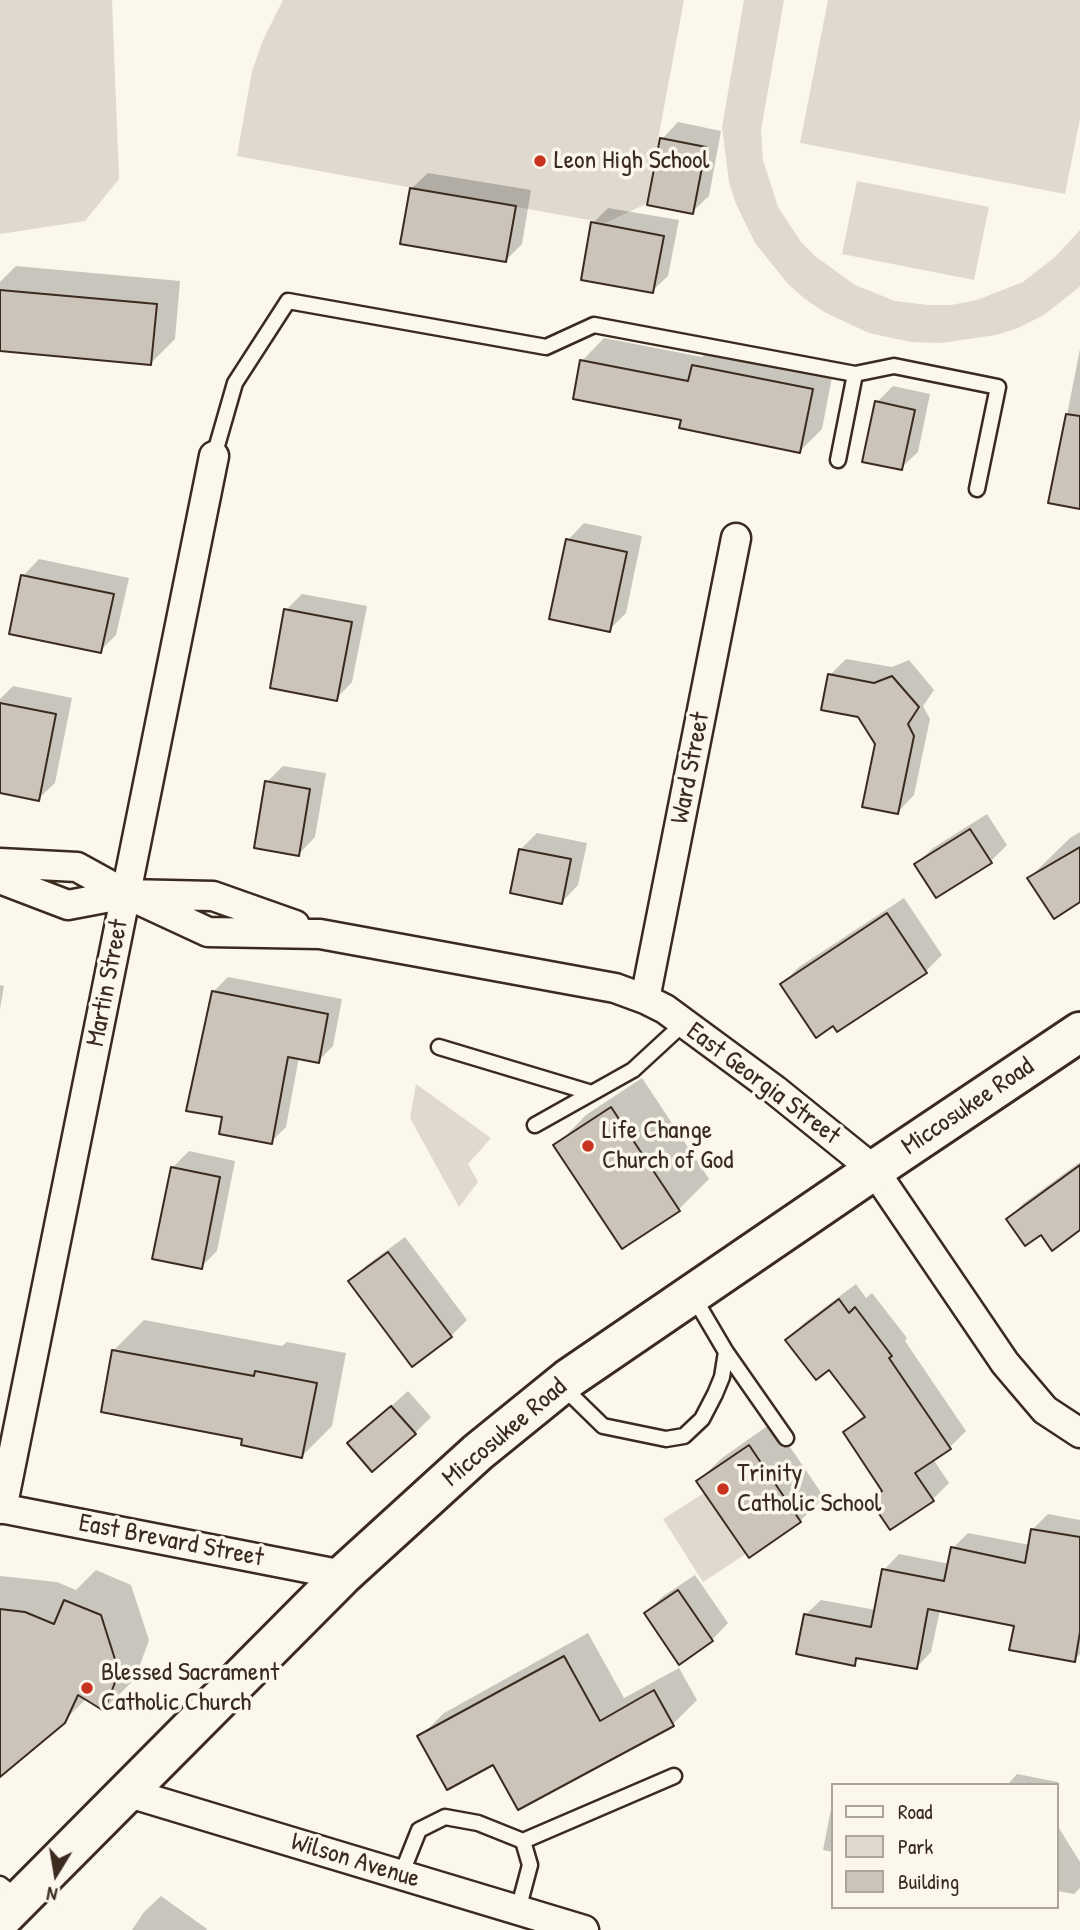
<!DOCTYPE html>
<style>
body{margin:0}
#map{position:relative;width:1080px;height:1930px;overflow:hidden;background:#fbf7ec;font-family:"Patrick Hand",sans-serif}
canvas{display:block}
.legend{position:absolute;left:831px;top:1783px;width:228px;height:126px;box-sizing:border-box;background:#fbf7ec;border:2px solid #aea59a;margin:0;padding:9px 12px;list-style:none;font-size:21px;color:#3b2a1e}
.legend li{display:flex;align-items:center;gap:14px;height:35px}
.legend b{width:35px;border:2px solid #aea59a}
.north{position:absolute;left:21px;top:1839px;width:70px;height:70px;-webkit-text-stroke:5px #fbf7ec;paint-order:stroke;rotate:191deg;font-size:19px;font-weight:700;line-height:28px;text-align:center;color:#3b2a1e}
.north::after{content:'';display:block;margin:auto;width:24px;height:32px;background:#3b2a1e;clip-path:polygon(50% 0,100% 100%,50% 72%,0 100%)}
</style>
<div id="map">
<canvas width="1080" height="1930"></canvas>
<ul class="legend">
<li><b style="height:9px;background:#fbf7ec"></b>Road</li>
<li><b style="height:19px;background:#dfd9ce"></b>Park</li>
<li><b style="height:19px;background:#ccc4b9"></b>Building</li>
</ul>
<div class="north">N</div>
</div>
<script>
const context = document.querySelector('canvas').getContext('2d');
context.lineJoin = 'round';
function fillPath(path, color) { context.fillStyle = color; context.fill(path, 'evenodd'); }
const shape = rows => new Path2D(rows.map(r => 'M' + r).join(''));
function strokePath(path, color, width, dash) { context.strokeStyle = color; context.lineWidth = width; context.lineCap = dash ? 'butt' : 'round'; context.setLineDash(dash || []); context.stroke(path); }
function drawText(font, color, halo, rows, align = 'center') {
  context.font = font + ' "Patrick Hand",sans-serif'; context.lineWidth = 7; context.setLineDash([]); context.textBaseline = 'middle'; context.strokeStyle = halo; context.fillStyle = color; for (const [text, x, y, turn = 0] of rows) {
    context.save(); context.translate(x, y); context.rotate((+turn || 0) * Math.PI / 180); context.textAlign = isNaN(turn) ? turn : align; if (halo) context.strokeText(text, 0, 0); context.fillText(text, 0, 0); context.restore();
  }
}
fillPath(shape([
 [0,0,112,0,119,179,85,221,0,234],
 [283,0,684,0,646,204,605,223,237,156,252,71,263,40],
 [744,0,784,0,761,130,763,160,778,207,801,242,815,256,855,285,895,301,928,305,951,305,977,300,1023,282,1055,257,1080,230,1080,286,1077,289,1044,315,1018,328,996,335,941,343,911,342,869,333,826,313,805,299,788,284,755,243,736,204,729,182,722,127],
 [828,0,1080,0,1080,119,1065,194,800,143],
 [857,181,989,207,974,280,842,254],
 [416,1084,491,1138,468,1164,478,1182,459,1207,410,1118],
 [704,1493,746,1554,703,1582,663,1519]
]), '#dfd9ce');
fillPath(shape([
 [678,122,721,131,709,196,692,212,662,139],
 [428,173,531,190,522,244,506,260,411,189],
 [608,208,679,220,668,276,652,291,593,223],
 [16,266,180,281,175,339,151,363,0,349,0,282],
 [604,338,702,357,715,344,834,367,822,429,800,451,683,419,582,361],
 [1080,349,1080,507,1050,501],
 [893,386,930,394,918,452,901,468,877,402],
 [584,523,642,536,626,613,609,630,568,540],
 [39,559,129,578,116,635,100,651,23,576],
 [302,594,367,606,352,682,336,699,286,610],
 [846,659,892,667,909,660,934,690,923,706,930,719,914,795,898,812,876,744,830,675],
 [13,686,72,698,55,783,38,799,0,791,0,699],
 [283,766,326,773,315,837,299,854,267,782],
 [987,814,1007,845,991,861,937,896,916,864,933,848],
 [1080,832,1080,900,1029,878,1070,838],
 [537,833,587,843,578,885,562,902,520,850],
 [904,898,942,955,925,972,782,984,799,967],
 [228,977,342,999,333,1046,318,1061,299,1057,286,1127,271,1142,225,1116,213,992],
 [0,985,4,986,0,1009],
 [642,1078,709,1179,679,1209,556,1146,586,1115],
 [189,1151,235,1161,217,1251,201,1267,172,1168],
 [1080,1162,1080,1228,1041,1233,1008,1219,1024,1203],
 [405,1237,467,1320,451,1336,350,1281,367,1265],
 [856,1284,866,1298,872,1293,907,1338,905,1341,966,1431,950,1447,933,1459,949,1483,933,1499,871,1499,883,1488,845,1432,865,1414,830,1368,788,1340,804,1323],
 [144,1320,282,1346,287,1342,346,1353,332,1426,302,1456,244,1438,114,1350],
 [408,1391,431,1417,415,1433,349,1444],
 [773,1422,824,1497,800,1521,698,1481,722,1458],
 [1048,1514,1080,1520,1080,1654,1074,1660,1016,1624,940,1610,931,1652,916,1668,861,1657,854,1664,805,1615,821,1600,876,1610,884,1570,899,1554,950,1564,953,1548,968,1533,1030,1545,1032,1530],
 [96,1570,131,1585,149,1640,135,1679,104,1709,87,1698,63,1722,0,1775,0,1576,57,1582,76,1590],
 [695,1575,728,1623,712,1640,646,1613,662,1597],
 [588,1633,624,1698,679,1668,697,1700,673,1724,420,1737,444,1713],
 [1017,1774,1058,1782,1057,1788,1057,1785,1007,1785],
 [833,1799,833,1852,823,1850],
 [1057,1825,1080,1862,1080,1888,1074,1894,1057,1891],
 [161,1896,207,1929,206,1930,132,1930,144,1912]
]), '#0003');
const building = shape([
 [660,138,706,147,693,214,647,205,660,138],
 [410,188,516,206,506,262,400,244,410,188],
 [591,222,664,236,653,293,581,280,591,222],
 [0,290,157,304,151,365,0,351,0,290],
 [580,360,688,381,692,365,813,389,800,453,679,428,681,420,573,399,580,360],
 [875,401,915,410,902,470,862,462,875,401],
 [1066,414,1080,416,1080,509,1048,503,1066,414],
 [566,539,627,552,610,632,549,619,566,539],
 [21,575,114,594,101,653,9,634,21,575],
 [284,609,352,622,337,701,270,688,284,609],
 [828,674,874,683,892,676,919,707,908,724,914,736,898,814,862,807,875,744,858,717,821,710,828,674],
 [0,703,56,714,39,801,0,793,0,703],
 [265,781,310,789,299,856,254,848,265,781],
 [970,829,992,863,936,898,914,864,970,829],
 [1080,847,1080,902,1054,919,1027,878,1080,847],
 [519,849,571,859,562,904,510,893,519,849],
 [887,913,927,973,837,1032,833,1026,816,1038,780,984,887,913],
 [212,991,328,1014,319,1063,288,1057,272,1144,219,1134,222,1117,186,1111,212,991],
 [611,1107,680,1211,622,1249,553,1145,611,1107],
 [1080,1165,1080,1230,1052,1251,1041,1235,1025,1246,1006,1219,1080,1165],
 [171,1167,220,1177,202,1269,152,1259,171,1167],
 [388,1252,452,1337,412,1367,348,1281,388,1252],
 [839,1299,849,1313,855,1307,892,1356,889,1358,951,1449,915,1473,934,1501,890,1530,869,1499,882,1491,843,1432,865,1417,829,1370,816,1380,785,1340,839,1299],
 [112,1350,254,1376,255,1371,317,1383,302,1458,241,1445,242,1439,101,1412,112,1350],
 [391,1406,416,1434,372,1472,347,1443,391,1406],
 [749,1445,801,1522,749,1558,696,1481,749,1445],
 [1031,1529,1080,1537,1080,1632,1075,1662,1009,1650,1014,1626,928,1609,917,1669,856,1658,855,1666,796,1654,804,1614,871,1627,882,1569,944,1581,951,1547,1025,1563,1031,1529],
 [678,1590,713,1641,679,1665,644,1613,678,1590],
 [64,1600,101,1615,119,1672,104,1711,78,1695,65,1723,0,1777,0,1609,25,1612,54,1624,64,1600],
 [564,1656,600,1721,654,1690,674,1726,518,1810,493,1765,447,1790,417,1736,564,1656]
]);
fillPath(building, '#ccc4b9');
strokePath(building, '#3b2a1e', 2);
const lane = shape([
 [214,456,235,383,288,301,546,347,594,325,855,374,894,366,998,387,977,489],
 [838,460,855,374],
 [439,1047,592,1093],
 [535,1125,633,1070,684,1023],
 [726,1352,786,1438],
 [562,1386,603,1426,666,1439,684,1436,702,1419,715,1394,722,1377,726,1352,693,1296],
 [523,1841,674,1776],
 [401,1875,419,1830,445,1817,478,1823,523,1841,530,1865,518,1910],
 [0,1884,19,1898]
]);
const street = shape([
 [0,863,77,867,126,894,208,932,320,934,615,988,645,999,665,1009,775,1090,874,1170,1005,1363,1045,1410,1080,1433],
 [0,879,68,905,126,894,213,896,295,925],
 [645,999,736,538],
 [0,1508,343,1575],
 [2,1509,214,456],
 [126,1792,584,1930]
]);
const secondary = shape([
 [0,1920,343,1575,478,1452,568,1379,874,1170,1080,1032]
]);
strokePath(lane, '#3b2a1e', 19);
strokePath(street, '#3b2a1e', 33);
strokePath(secondary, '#3b2a1e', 44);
strokePath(lane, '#fbf7ec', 14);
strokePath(street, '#fbf7ec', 28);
strokePath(secondary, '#fbf7ec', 38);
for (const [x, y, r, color] of [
 [540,161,7,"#c8321e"],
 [588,1146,7,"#c8321e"],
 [723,1489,7,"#c8321e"],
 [87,1688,7,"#c8321e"]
]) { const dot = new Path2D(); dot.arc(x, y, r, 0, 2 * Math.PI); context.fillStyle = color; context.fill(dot); strokePath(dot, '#fbf7ec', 2.5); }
drawText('26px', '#3b2a1e', '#fbf7ec', [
 ["Leon High School",554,161],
 ["Life Change",602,1131],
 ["Church of God",602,1161],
 ["Trinity",737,1474],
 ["Catholic School",737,1504],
 ["Blessed Sacrament",101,1673],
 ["Catholic Church",101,1703]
], 'left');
drawText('26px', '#3b2a1e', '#fbf7ec', [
 ["Ward Street",691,768,-79],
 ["Martin Street",108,983,-79],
 ["East Georgia Street",763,1084,37],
 ["Miccosukee Road",968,1107,-34],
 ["Miccosukee Road",505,1433,-40],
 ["East Brevard Street",171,1541,11],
 ["Wilson Avenue",355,1861,17]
]);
</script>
